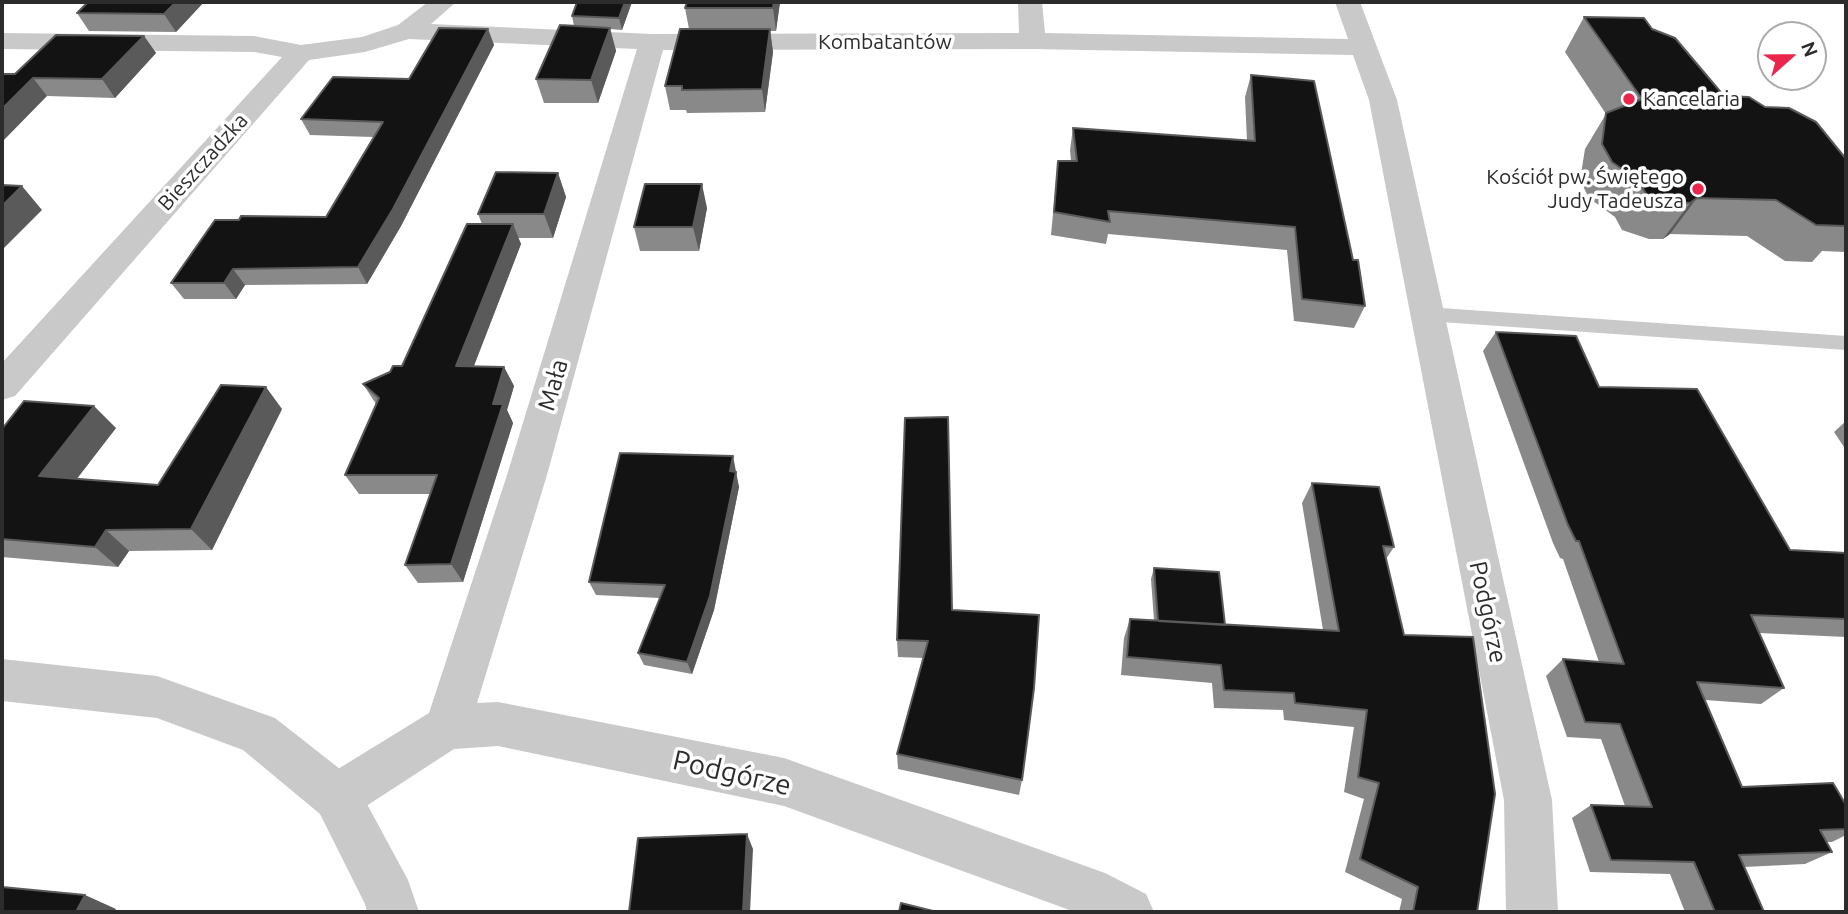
<!DOCTYPE html>
<meta charset="utf-8">
<style>
body{margin:0}
#map{position:relative;width:1848px;height:914px;overflow:hidden;background:#fff;font-family:Ubuntu,sans-serif}
canvas{display:block}
.frame{position:absolute;inset:0;border:4px solid #2c2c2c;pointer-events:none}
.north{position:absolute;left:1757px;top:21px;width:70px;height:70px;box-sizing:border-box;background:#fff;border:2px solid #ababab;border-radius:50%;rotate:69deg;font-size:19px;font-weight:700;line-height:28px;text-align:center;color:#2c2c2c}
.north::after{content:'';display:block;margin:auto;width:24px;height:32px;background:#eb254b;clip-path:polygon(50% 0,100% 100%,50% 72%,0 100%)}
</style>
<div id="map">
<canvas width="1848" height="914"></canvas>
<div class="frame"></div>
<div class="north">N</div>
</div>
<script>
const context = document.querySelector('canvas').getContext('2d');
context.lineJoin = 'round';
const shape = rows => new Path2D(rows.map(r => 'M' + r).join(''));
function fillPath(path, color) { context.fillStyle = color; context.fill(path, 'evenodd'); }
function strokePath(path, color, width, dash) { context.strokeStyle = color; context.lineWidth = width; context.lineCap = dash ? 'butt' : 'round'; context.setLineDash(dash || []); context.stroke(path); }
function drawText(font, color, halo, rows, align = 'center') {
  context.font = font + ' Ubuntu,sans-serif'; context.lineWidth = 7; context.setLineDash([]); context.textBaseline = 'middle'; context.strokeStyle = halo; context.fillStyle = color; for (const [text, x, y, turn = 0] of rows) {
    context.save(); context.translate(x, y); context.rotate((+turn || 0) * Math.PI / 180); context.textAlign = isNaN(turn) ? turn : align; if (halo) context.strokeText(text, 0, 0); context.fillText(text, 0, 0); context.restore();
  }
}
fillPath(shape([
 [1426,307,1846,336,1846,350,1426,321,1419,319,1416,314,1419,309,1426,307]
]), '#c9c9c9');
fillPath(shape([
 [428,2,456,2,431,24,652,34,1019,33,1018,2,1042,2,1045,33,1348,39,1335,2,1360,2,1397,100,1552,800,1558,912,1506,912,1504,800,1369,100,1353,55,1033,49,663,50,547,475,477,703,498,702,784,758,1105,873,1146,894,1154,912,1075,912,784,806,498,746,454,749,354,814,337,821,320,814,313,797,320,780,429,713,507,475,637,49,409,39,365,52,309,60,15,396,2,400,2,363,282,57,254,52,2,49,2,33,254,36,301,45,362,37,398,25,428,2]
]), '#c9c9c9');
fillPath(shape([
 [2,659,157,676,275,718,354,780,408,880,419,912,367,912,365,904,320,814,243,750,157,718,2,701,2,659]
]), '#c9c9c9');
fillPath(shape([
 [88,2,204,2,176,32,89,31,77,13],
 [577,2,632,2,622,30,610,29,616,51,598,103,544,103,536,79,574,26,572,16],
 [780,2,776,31,770,31,773,52,765,112,687,113,686,110,670,110,665,86,689,29,685,8],
 [1584,17,1652,29,1724,96,1846,159,1846,252,1822,251,1812,262,1785,261,1747,236,1670,234,1663,239,1649,239,1622,230,1615,217,1589,198,1580,180,1585,149,1606,114,1565,52],
 [488,29,494,45,401,226,367,284,245,285,236,299,184,299,171,283,239,220,326,217,373,137,310,135,301,119,409,79],
 [144,36,156,53,115,98,47,96,15,74],
 [1251,75,1353,260,1365,306,1354,328,1294,321,1287,250,1108,234,1106,244,1051,235,1058,161,1071,161,1070,150,1073,128,1247,141,1245,97],
 [558,173,566,197,553,238,518,238,521,244,474,366,504,367,514,386,507,410,513,423,463,582,418,583,405,565,430,494,359,494,345,475,376,404,363,384,402,366,482,224,478,214],
 [707,208,699,251,640,251,634,227],
 [1496,332,1599,387,1790,550,1846,553,1846,637,1759,633,1784,688,1761,704,1705,700,1742,787,1846,805,1846,835,1832,842,1827,842,1832,852,1805,864,1744,867,1764,912,1685,912,1670,874,1590,872,1572,818,1591,805,1625,806,1601,739,1567,737,1546,676,1563,659,1599,662,1563,559,1560,558,1553,543,1483,351],
 [282,409,212,550,129,551,118,567,2,557,2,429,116,428,76,479,158,485],
 [1846,421,1846,450,1834,432],
 [737,471,736,475,739,487,714,610,692,674,644,665,638,653,660,598,596,595,589,582],
 [1312,483,1394,547,1386,559,1404,635,1477,912,1399,912,1402,899,1345,872,1364,799,1344,792,1354,727,1284,720,1283,710,1214,708,1212,683,1121,675,1124,638,1130,619,1154,620,1151,579,1154,568,1225,625,1323,630,1302,503],
 [952,610,1022,780,1019,795,898,769,897,754,923,658,898,657,897,640]
]), '#898989');
fillPath(shape([
 [176,2,204,2,176,32,164,14],
 [625,2,632,2,622,30,619,18],
 [774,2,780,2,776,31,773,8],
 [610,28,616,51,598,103,591,80],
 [488,29,494,45,401,226,367,284,358,267],
 [770,29,773,52,765,112,762,89],
 [144,36,156,53,115,98,102,79],
 [33,78,47,96,2,142,2,109],
 [558,173,566,197,553,238,544,214],
 [702,184,707,208,699,251,693,227],
 [22,186,42,210,2,250,2,206],
 [1697,198,1670,234,1663,239,1690,203],
 [513,224,521,244,466,386,456,366],
 [233,269,245,285,236,299,224,283],
 [504,367,514,386,507,410,513,423,463,582,451,564,493,404],
 [266,387,282,409,212,550,191,529],
 [94,406,116,428,63,497,39,476],
 [733,456,739,487,714,610,692,674,687,662],
 [106,530,129,551,118,567,95,547],
 [747,834,753,849,750,912,743,912],
 [85,895,116,909,114,912,76,912]
]), '#5a5a5a');
const building = shape([
 [88,2,176,2,164,14,77,13,88,2],
 [577,2,625,2,619,18,572,16,577,2],
 [687,2,774,2,773,8,685,8,687,2],
 [1584,17,1644,18,1652,29,1675,38,1724,96,1749,97,1765,107,1789,108,1816,122,1846,159,1846,223,1844,226,1816,225,1776,200,1697,198,1690,203,1674,202,1646,194,1639,181,1612,162,1602,144,1606,113,1642,99,1584,17],
 [560,25,610,28,591,80,536,79,560,25],
 [439,28,488,29,393,209,358,267,233,269,224,283,171,283,215,220,239,220,241,216,326,217,383,122,301,119,333,77,409,79,439,28],
 [680,29,770,29,762,89,682,90,682,86,665,86,680,29],
 [56,35,144,36,102,79,33,78,2,109,2,74,15,74,56,35],
 [1251,75,1314,81,1353,260,1358,260,1365,306,1302,299,1295,227,1108,211,1110,222,1054,212,1058,161,1077,161,1073,128,1255,141,1251,75],
 [496,172,558,173,544,214,478,214,496,172],
 [645,184,702,184,693,227,634,227,645,184],
 [2,185,22,186,2,206,2,185],
 [467,224,513,224,456,366,504,367,493,404,503,404,451,564,405,565,437,475,345,475,379,398,363,384,390,372,393,366,402,366,467,224],
 [1496,332,1576,336,1599,387,1697,389,1790,550,1846,553,1846,619,1751,615,1784,688,1697,682,1742,787,1833,783,1846,805,1846,829,1820,830,1832,852,1739,855,1764,912,1715,912,1694,862,1611,860,1591,805,1652,807,1620,724,1585,722,1563,659,1624,664,1579,541,1576,541,1568,525,1496,332],
 [221,385,266,387,191,529,106,530,95,547,2,539,2,429,24,401,94,406,39,476,158,485,221,385],
 [948,417,952,610,1039,615,1034,688,1022,780,897,754,928,641,897,640,905,418,948,417],
 [620,453,733,456,730,471,736,472,710,596,687,662,638,653,665,585,589,582,620,453],
 [1312,483,1379,487,1394,547,1383,546,1404,635,1473,637,1495,794,1477,912,1413,912,1418,887,1360,859,1379,783,1358,777,1367,710,1295,703,1294,693,1224,690,1221,665,1127,657,1130,619,1339,631,1312,483],
 [1154,568,1219,572,1225,625,1158,621,1154,568],
 [747,834,743,912,629,912,638,838,747,834],
 [2,887,85,895,76,912,2,912,2,887],
 [901,903,937,912,899,912,901,903]
]);
fillPath(building, '#131313');
strokePath(building, '#5a5a5a', 2);
for (const [x, y, r, color] of [
 [1629,99,7,"#eb254b"],
 [1698,189,7,"#eb254b"]
]) { const dot = new Path2D(); dot.arc(x, y, r, 0, 2 * Math.PI); context.fillStyle = color; context.fill(dot); strokePath(dot, '#fff', 2.5); }
drawText('21px', '#2c2c2c', '#fff', [
 ["Kombatantów",885,42],
 ["Bieszczadzka",203,162,-48]
]);
drawText('21px', '#2c2c2c', '#fff', [
 ["Kancelaria",1643,99],
 ["Kościół pw. Świętego",1684,177,"right"],
 ["Judy Tadeusza",1684,201,"right"]
], 'left');
drawText('24px', '#2c2c2c', '#fff', [
 ["Mała",553,385,-74],
 ["Podgórze",1488,612,78]
]);
drawText('28px', '#2c2c2c', '#fff', [
 ["Podgórze",732,773,13]
]);
</script>
